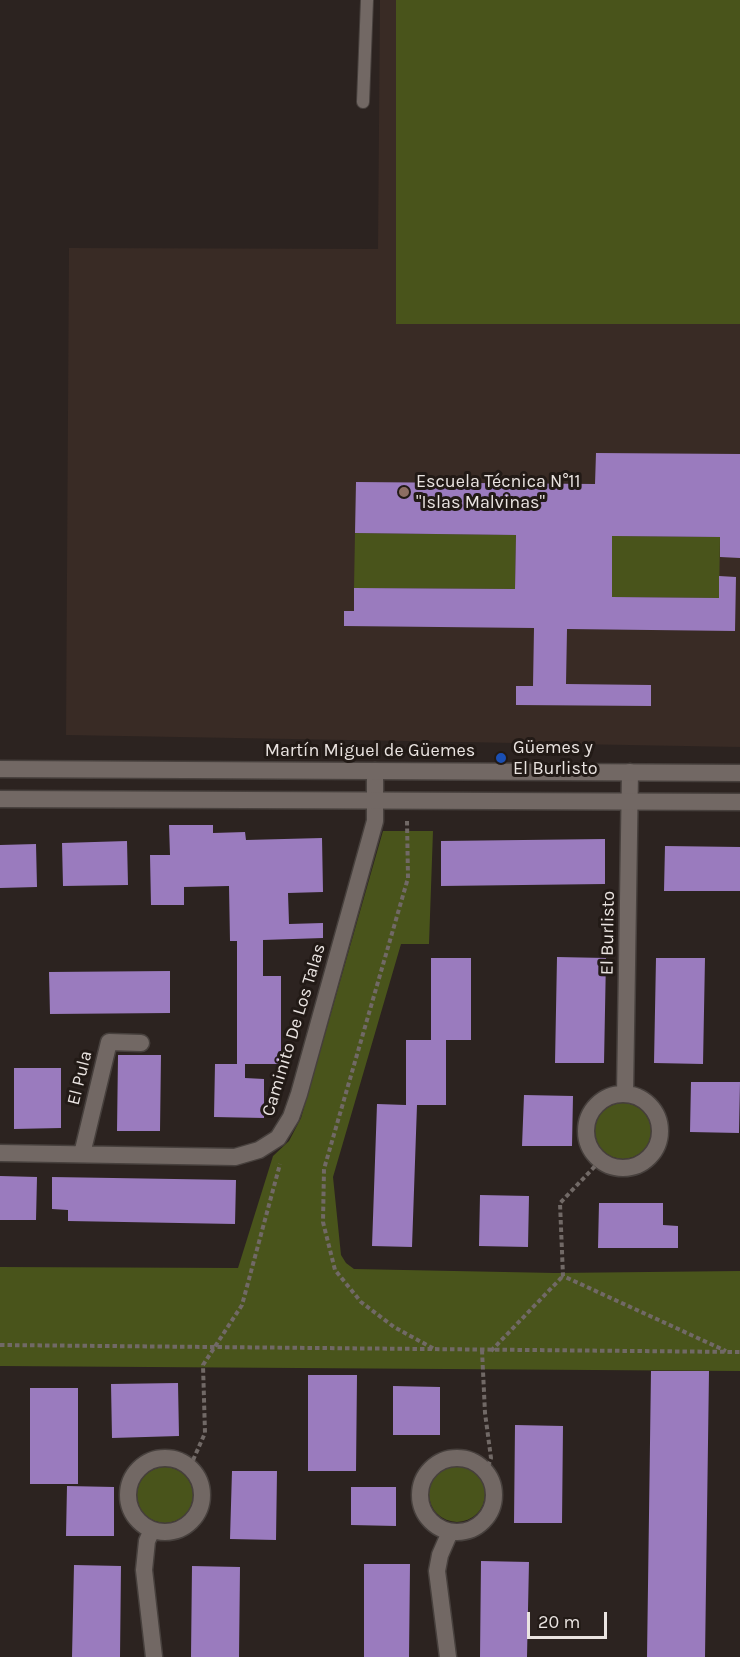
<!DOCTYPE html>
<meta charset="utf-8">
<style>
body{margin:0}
#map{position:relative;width:740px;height:1657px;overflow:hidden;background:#2c2320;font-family:Karla,sans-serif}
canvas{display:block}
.scale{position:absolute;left:527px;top:1612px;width:80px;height:27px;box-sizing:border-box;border:3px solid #eae4e1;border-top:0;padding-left:8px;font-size:18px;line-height:21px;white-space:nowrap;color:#eae4e1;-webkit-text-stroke:4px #221a16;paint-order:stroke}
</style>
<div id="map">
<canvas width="740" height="1657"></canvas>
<div class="scale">20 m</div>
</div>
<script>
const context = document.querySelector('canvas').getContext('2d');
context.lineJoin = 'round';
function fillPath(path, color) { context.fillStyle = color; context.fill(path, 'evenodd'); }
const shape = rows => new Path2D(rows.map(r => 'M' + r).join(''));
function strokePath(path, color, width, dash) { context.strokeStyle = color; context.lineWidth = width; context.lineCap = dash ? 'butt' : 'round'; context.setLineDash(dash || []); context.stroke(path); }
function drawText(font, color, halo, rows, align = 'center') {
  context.font = font + ' Karla,sans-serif'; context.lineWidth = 6; context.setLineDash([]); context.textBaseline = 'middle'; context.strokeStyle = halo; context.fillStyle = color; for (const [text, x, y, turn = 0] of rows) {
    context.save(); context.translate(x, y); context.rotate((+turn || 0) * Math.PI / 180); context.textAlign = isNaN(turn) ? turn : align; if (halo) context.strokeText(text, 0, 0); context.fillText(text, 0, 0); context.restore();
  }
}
fillPath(shape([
 [380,0,740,0,740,747,66,735,69,248,378,249]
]), '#392b25');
fillPath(shape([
 [396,0,740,0,740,324,396,324],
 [355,533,516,535,515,589,354,588],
 [612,536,720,537,719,598,612,597],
 [383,831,433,831,429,944,401,944,333,1177,341,1255,346,1263,354,1269,555,1273,740,1271,740,1371,0,1366,0,1267,238,1268,273,1156,289,1141,301,1118],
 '595 1131a28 28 0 1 1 56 0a28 28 0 1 1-56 0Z',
 '429 1494a28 28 0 1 1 56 0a28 28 0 1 1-56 0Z',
 '137 1495a28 28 0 1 1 56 0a28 28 0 1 1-56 0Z'
]), '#49541b');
fillPath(shape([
 [596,453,740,454,740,558,720,557,720,537,612,536,612,597,719,598,719,576,736,577,735,631,567,629,566,684,651,685,651,706,516,705,516,686,533,686,534,628,344,626,344,611,354,611,354,588,515,589,516,535,355,533,356,482,595,484],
 [169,825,213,825,213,833,245,832,246,840,322,838,323,892,288,893,289,924,323,923,323,938,263,940,263,976,281,976,281,1064,245,1064,245,1078,264,1079,264,1118,214,1117,215,1064,237,1064,237,941,230,941,229,886,184,887,184,905,151,905,150,855,170,855],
 [605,839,605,884,441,886,441,841],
 [127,841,128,885,63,886,62,843],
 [36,844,37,887,0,888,0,845],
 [665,846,740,847,740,891,664,891],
 [557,957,606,958,604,1063,555,1063],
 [431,958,471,958,471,1040,446,1040,446,1105,417,1105,412,1247,372,1246,377,1104,406,1105,406,1040,431,1040],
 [656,958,705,958,703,1064,654,1063],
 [170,971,170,1013,50,1014,49,972],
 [118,1055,161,1055,160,1131,117,1131],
 [14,1068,61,1068,61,1128,14,1129],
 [691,1082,740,1082,739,1133,690,1132],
 [524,1095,573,1096,572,1146,522,1146],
 [0,1176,37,1177,36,1220,0,1220],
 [52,1177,236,1180,235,1224,68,1221,68,1210,52,1209],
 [480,1195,529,1196,528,1247,479,1246],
 [599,1203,663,1203,663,1225,678,1226,678,1248,598,1248],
 [651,1371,709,1371,705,1657,647,1657],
 [308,1375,357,1375,356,1471,308,1471],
 [178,1383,179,1436,112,1438,111,1384],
 [393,1386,440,1387,440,1435,393,1435],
 [30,1388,78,1388,78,1484,30,1484],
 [515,1425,563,1426,562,1523,514,1523],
 [232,1471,277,1471,276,1540,230,1539],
 [67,1486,114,1487,114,1536,66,1536],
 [351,1487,396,1487,396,1526,351,1525],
 [481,1561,529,1562,527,1657,480,1657],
 [364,1564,410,1564,409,1657,364,1657],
 [74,1565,121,1566,120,1657,72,1657],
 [192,1566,240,1567,239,1657,191,1657]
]), '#9a7bbe');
const service = shape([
 [363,102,367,0]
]);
const minor = shape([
 [625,1094,630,772],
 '586 1131a37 37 0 1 1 74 0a37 37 0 1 1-74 0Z',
 [0,1153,235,1157,259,1150,278,1138,291,1117,299,1094,375,821,375,771],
 [82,1154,109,1042,141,1043],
 '420 1495a37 37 0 1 1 74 0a37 37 0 1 1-74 0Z',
 '128 1495a37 37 0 1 1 74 0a37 37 0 1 1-74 0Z',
 [152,1530,147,1541,144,1570,154,1657],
 [448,1657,437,1571,440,1555,450,1532]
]);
const secondary = shape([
 [0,769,740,773],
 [0,799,740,802]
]);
strokePath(service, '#47403d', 14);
strokePath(minor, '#47403d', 19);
strokePath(secondary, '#47403d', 19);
strokePath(shape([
 [407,821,408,878,324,1169,323,1222,335,1270,361,1302,394,1327,436,1350],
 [600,1161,560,1203,563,1276,726,1351],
 [0,1345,740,1352],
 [482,1350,485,1413,491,1458,486,1472],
 [491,1351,563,1276],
 [190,1467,205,1433,203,1365,242,1305,280,1164]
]), '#716966', 4, [4.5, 3]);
strokePath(service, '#726864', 12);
strokePath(minor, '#726864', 16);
strokePath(secondary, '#726864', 16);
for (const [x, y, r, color] of [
 [404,492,6,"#8d6e63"],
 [501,758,6,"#1a4fb4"]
]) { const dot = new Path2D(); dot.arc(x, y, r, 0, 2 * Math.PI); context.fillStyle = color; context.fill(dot); strokePath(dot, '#221a16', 2); }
drawText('18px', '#eae4e1', '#221a16', [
 ["Escuela Técnica N°11",416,482],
 ["\"Islas Malvinas\"",416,503],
 ["Güemes y",513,748],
 ["El Burlisto",513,769]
], 'left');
drawText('18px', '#eae4e1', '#221a16', [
 ["Martín Miguel de Güemes",370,751],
 ["El Burlisto",608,933,-89],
 ["Caminito De Los Talas",294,1030,-73],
 ["El Pula",80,1078,-76]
]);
</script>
